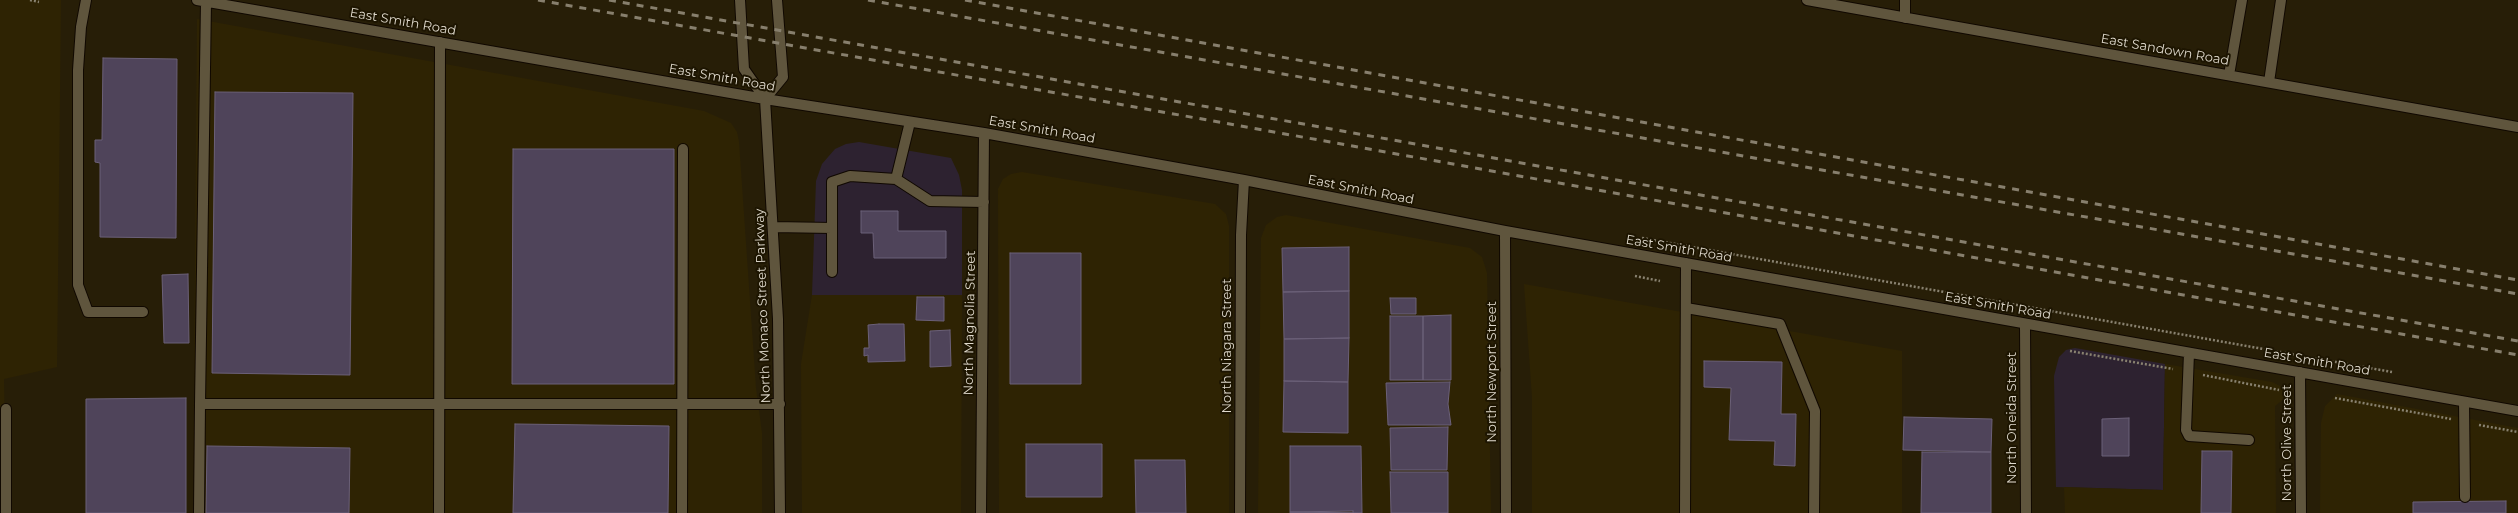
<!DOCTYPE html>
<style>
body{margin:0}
canvas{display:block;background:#271e07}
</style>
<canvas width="2518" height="513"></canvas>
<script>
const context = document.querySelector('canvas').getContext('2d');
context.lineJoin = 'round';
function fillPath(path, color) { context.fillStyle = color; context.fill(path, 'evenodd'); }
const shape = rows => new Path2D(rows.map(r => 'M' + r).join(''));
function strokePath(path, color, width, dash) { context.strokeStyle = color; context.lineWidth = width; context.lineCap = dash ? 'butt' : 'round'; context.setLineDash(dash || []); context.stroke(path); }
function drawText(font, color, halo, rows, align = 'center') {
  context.font = font + ' Montserrat,sans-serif'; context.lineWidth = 4; context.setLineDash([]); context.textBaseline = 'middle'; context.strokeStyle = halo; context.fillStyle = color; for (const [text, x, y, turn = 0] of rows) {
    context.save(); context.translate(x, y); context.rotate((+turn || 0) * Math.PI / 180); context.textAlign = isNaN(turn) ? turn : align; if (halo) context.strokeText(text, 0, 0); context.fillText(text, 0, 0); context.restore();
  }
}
fillPath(shape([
 [859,142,951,158,959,175,962,190,962,295,812,295,816,181,822,164,835,149,846,144],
 [2075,348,2165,364,2163,490,2056,487,2054,376,2059,357,2066,350]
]), '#2d2230');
fillPath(shape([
 [0,0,61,0,57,367,4,379,6,513,0,513],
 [197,19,704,111,731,123,737,132,739,142,756,388,762,433,762,513,193,513],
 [1022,172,1215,204,1226,214,1229,226,1229,513,999,513,998,189,1003,179,1011,174],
 [1286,215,1470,248,1482,257,1487,273,1491,513,1258,513,1261,238,1266,225,1277,217],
 [1524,284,1902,351,1902,513,1532,513,1532,397],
 [812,295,962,295,961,513,802,513,801,364],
 [2165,364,2272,382,2286,389,2289,395,2275,406,2276,513,2065,513,2064,487,2163,490],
 [2337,394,2518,428,2518,513,2320,513,2321,423,2325,406]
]), '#2e2303');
const building = shape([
 [103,58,177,59,176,238,100,237,100,163,95,162,95,140,102,140,103,58],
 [215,92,353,93,350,375,212,373,215,92],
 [513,149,674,149,674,384,512,384,513,149],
 [861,211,898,211,898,231,946,231,946,258,874,258,873,233,861,233,861,211],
 [1349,247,1349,291,1283,292,1282,248,1349,247],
 [1010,253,1081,253,1081,384,1010,384,1010,253],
 [188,274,189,343,164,343,162,275,188,274],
 [1349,291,1349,338,1284,339,1283,292,1349,291],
 [917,297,944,297,944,321,916,320,917,297],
 [1390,298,1416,298,1416,314,1391,314,1390,298],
 [1451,315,1451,380,1423,380,1423,316,1451,315],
 [1390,316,1423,316,1423,380,1390,380,1390,316],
 [879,324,904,324,905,361,868,362,868,355,864,356,864,348,869,348,868,325,879,324],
 [950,330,951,366,930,367,930,331,950,330],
 [1349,338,1348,382,1284,381,1284,339,1349,338],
 [1704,361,1782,362,1781,414,1796,414,1795,466,1774,465,1775,441,1729,440,1731,388,1704,387,1704,361],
 [1284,381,1348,382,1348,433,1283,432,1284,381],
 [1450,382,1448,404,1451,425,1388,425,1386,383,1450,382],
 [186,398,186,513,86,513,86,399,186,398],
 [1904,417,1992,419,1991,452,1903,450,1904,417],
 [2129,418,2129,456,2102,456,2102,419,2129,418],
 [515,424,669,426,668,513,513,513,515,424],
 [1448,427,1447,470,1391,470,1390,428,1448,427],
 [1026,444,1102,444,1102,497,1026,497,1026,444],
 [207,446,350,448,349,513,206,513,207,446],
 [1290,446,1361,446,1362,513,1290,512,1290,446],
 [2202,451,2232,451,2231,513,2201,513,2202,451],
 [1922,452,1991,452,1991,513,1921,513,1922,452],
 [1135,460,1185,460,1186,513,1136,513,1135,460],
 [1390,472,1448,472,1448,513,1391,513,1390,472],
 [2506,501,2506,513,2413,513,2413,502,2506,501],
 [1353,511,1353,513,1290,513,1290,512,1353,511]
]);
fillPath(building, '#4f445a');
strokePath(building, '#6b6078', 1);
const minor = shape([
 [86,0,81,27,78,70,78,285,88,312,143,312],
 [197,0,765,99,984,133,1244,180,1505,231,2518,411],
 [740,0,744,69,765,99],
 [1807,0,2518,127],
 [1905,0,1905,18],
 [2229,75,2242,0],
 [2269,82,2281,0],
 [765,99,778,319,780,513],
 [765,99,783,77,777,0],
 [896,179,910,122],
 [773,227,832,228],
 [1505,231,1506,513],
 [832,272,832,182,850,176,896,179,930,201,984,202],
 [1686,308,1780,324,1815,411,1814,513],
 [2025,324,2026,513],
 [2189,353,2186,430,2189,436,2249,440],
 [2300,372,2301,513],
 [2464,402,2465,497],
 [200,404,206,2],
 [6,409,6,513],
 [199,513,200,404,780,404],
 [439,513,440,42],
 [682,513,683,149],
 [981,513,984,133],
 [1240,513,1241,235,1244,180],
 [1685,513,1686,263]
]);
strokePath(minor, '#100800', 12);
strokePath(shape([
 [30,0,39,2],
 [1642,238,2392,372],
 [1635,276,1660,281],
 [2070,351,2173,369],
 [2203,375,2279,390],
 [2335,398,2451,419],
 [2479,425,2518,432]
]), '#898270', 2.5, [2, 2]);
strokePath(minor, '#5f553d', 10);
strokePath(shape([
 [538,0,2518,355],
 [609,0,2518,341],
 [868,0,2518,294],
 [965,0,2518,280]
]), '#877f6d', 3, [7, 7]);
drawText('13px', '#dfd9cc', '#1d1501', [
 ["East Smith Road",403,22,10],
 ["East Sandown Road",2165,50,10],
 ["East Smith Road",722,78,10],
 ["East Smith Road",1042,130,10],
 ["East Smith Road",1361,190,11],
 ["East Smith Road",1679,249,10],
 ["North Monaco Street Parkway",763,306,-92],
 ["East Smith Road",1998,306,10],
 ["North Magnolia Street",970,323,-89],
 ["North Niagara Street",1227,346,-90],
 ["East Smith Road",2317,362,10],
 ["North Newport Street",1492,372,-90],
 ["North Oneida Street",2012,418,-90],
 ["North Olive Street",2287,443,-90]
]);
</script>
